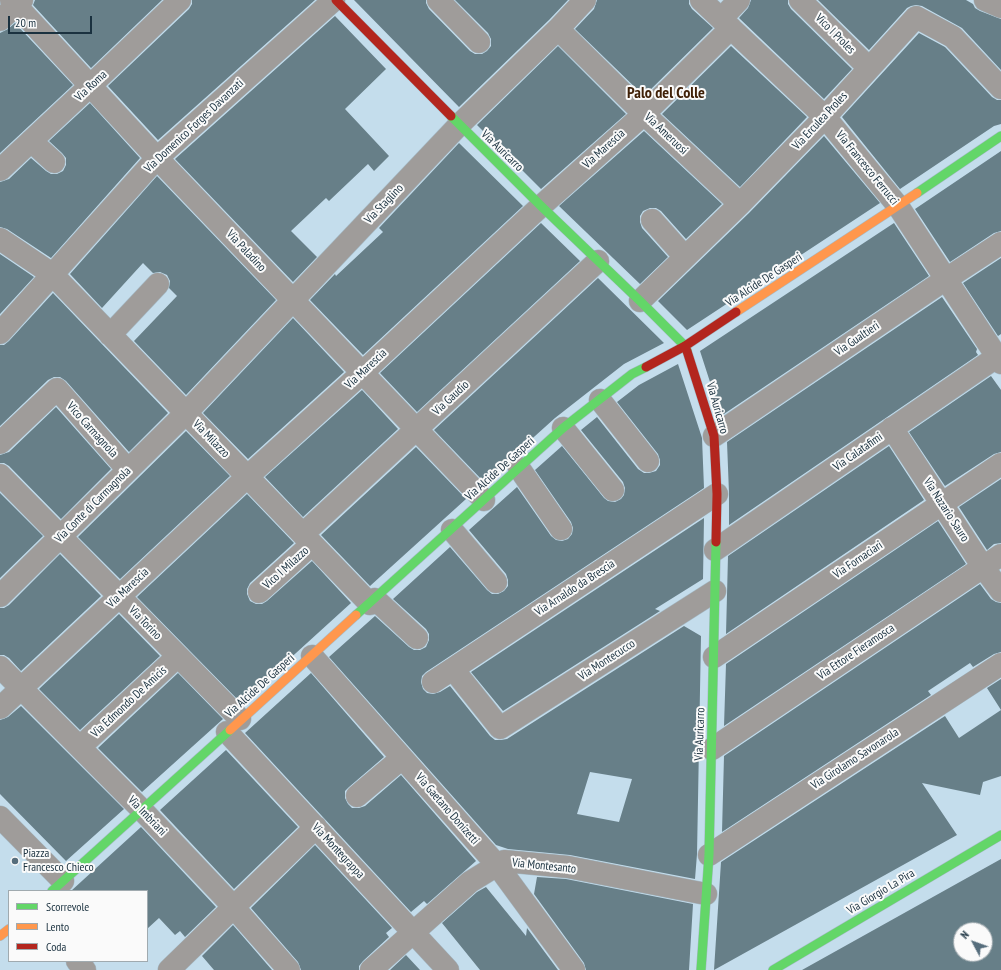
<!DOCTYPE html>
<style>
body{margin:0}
#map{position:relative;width:1001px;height:970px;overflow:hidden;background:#c4ddec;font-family:"PT Sans Narrow",sans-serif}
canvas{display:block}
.legend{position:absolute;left:8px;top:890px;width:140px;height:72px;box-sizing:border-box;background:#fafafa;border:1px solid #a0aaaf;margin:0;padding:5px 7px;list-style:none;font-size:12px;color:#1a313f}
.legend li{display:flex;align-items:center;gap:8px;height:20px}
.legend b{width:20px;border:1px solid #a0aaaf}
.north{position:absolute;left:953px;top:922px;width:40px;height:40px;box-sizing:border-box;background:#fafafa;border:1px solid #a0aaaf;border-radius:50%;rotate:311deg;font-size:11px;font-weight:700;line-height:16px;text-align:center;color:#1a313f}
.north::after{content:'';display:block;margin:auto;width:14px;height:18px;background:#566d7c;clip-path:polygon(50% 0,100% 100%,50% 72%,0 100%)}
.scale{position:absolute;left:8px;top:16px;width:84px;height:18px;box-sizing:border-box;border:2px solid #1a313f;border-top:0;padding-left:5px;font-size:12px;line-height:14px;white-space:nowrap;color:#1a313f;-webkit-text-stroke:3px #fafafa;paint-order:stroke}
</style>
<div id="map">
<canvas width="1001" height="970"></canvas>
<ul class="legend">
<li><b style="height:5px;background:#63d668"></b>Scorrevole</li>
<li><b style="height:5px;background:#ff974d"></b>Lento</li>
<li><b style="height:5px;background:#b3261e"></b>Coda</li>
</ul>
<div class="north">N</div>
<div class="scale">20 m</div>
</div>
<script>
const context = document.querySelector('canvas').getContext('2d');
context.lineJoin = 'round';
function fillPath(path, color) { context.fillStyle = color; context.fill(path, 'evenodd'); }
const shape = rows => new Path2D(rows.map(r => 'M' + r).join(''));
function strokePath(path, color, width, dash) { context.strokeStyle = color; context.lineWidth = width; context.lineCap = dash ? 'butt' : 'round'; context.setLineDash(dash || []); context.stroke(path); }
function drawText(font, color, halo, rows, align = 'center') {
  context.font = font + ' "PT Sans Narrow",sans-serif'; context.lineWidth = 4; context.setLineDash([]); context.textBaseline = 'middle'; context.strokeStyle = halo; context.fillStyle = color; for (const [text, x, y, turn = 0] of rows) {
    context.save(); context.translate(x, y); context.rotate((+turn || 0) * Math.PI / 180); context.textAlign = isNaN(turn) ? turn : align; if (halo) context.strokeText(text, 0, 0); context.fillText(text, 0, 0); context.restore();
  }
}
fillPath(shape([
 [35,0,162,0,91,68,33,5],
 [192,0,315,0,158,140,108,86,189,9,192,4],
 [354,0,426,0,426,3,429,9,470,51,475,54,482,54,487,51,491,46,491,39,488,33,455,0,568,0,549,20,459,107],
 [597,0,689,0,689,4,692,9,713,28,644,96,575,29,594,9],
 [751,0,788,0,788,4,791,9,852,69,824,99,739,18,748,8],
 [818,0,966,0,973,4,975,8,980,11,1001,19,1001,70,962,28,922,6,916,5,911,6,907,8,869,50],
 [335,16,386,69,345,109,389,156,374,171,368,164,329,201,326,198,291,231,317,257,293,282,175,159],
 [15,23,73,85,0,153,0,33,8,29],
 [919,33,945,47,992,97,997,100,1001,100,1001,124,994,126,900,189,842,117],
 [558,46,626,114,541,189,477,125],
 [731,46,807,117,740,187,662,114],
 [90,103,140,158,51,258,7,229,0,227,0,182,9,179,31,158,46,171,51,174,57,174,63,171,66,165,66,158,62,153,49,141],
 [644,131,722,204,686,239,661,211,656,208,650,208,643,211,640,216,640,222,642,228,668,257,640,284,559,206],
 [824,136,880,203,687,330,658,301,749,213],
 [459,143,523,206,363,355,310,300,335,274,336,276,383,232,379,228],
 [1001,151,1001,231,994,233,950,262,915,209],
 [157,176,276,300,186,395,134,341,177,296,169,288,170,281,167,275,160,272,153,273,143,263,102,308,70,274],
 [541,223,580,261,417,412,380,373],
 [894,223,929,276,721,416,700,351],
 [0,254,34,277,0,314],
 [1001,258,1001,334,998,336,963,283],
 [598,278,664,343,624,364,555,418,484,482,434,430],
 [53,293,168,413,129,452,66,381,60,377,54,377,48,380,0,426,0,345,4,345,9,341],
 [942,297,977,349,976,352,978,355,729,525,729,493,727,442],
 [293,318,344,372,248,459,203,413],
 [678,364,702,438,704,488,426,672,422,676,421,682,423,689,427,693,433,694,440,692,450,686,490,736,495,740,501,740,507,739,684,626,701,636,697,854,695,879,570,855,508,849,496,845,329,657,375,616,409,647,414,650,420,650,426,647,429,640,429,634,426,629,393,599,450,547,487,590,492,594,498,594,504,591,508,586,508,580,506,574,469,530,517,487,551,536,556,540,562,541,568,539,572,534,573,528,571,522,535,470,562,446,604,498,608,501,615,502,621,499,624,495,625,488,623,482,581,430,597,417,638,469,644,473,649,473,656,471,660,465,660,460,658,454,617,402,639,385],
 [590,772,632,779,619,822,577,814],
 [991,376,1001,390,1001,452,994,454,945,486,909,432],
 [362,390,398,429,303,517,265,477],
 [56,407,111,469,61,519,9,466,4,463,0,463,0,455,9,452],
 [186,431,230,476,120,579,78,537],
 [889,446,924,500,726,634,728,556],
 [416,447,466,499,370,586,321,535],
 [1001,479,1001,543,994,544,987,550,959,507],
 [0,493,43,536,0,578],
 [247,494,294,543,250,583,247,589,247,594,250,601,256,604,262,604,267,601,312,561,351,603,241,703,137,597],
 [704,518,703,579,655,609,660,611,503,711,471,672],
 [938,521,966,564,724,726,726,664],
 [60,554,101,596,21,671,9,658,4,655,0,655,0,608,4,608,9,605],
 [980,584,991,599,996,602,1001,603,1001,652,994,654,973,667,970,663,928,691,931,695,722,832,724,756],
 [119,614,160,656,80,730,39,689],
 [178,673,223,719,142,792,98,748],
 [311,673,384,757,349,787,345,791,345,798,348,804,352,808,359,808,365,806,401,775,476,861,427,904,424,901,411,912,245,733],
 [1001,679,1001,776,983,782,980,795,922,783,957,835,714,970,721,862,945,716,959,738,1001,710,987,688],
 [21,706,124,809,66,861,0,794,0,720,8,717],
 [226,750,298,827,234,889,160,810],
 [141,827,216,907,185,937,180,931,175,935,159,918,147,929,147,891,71,891],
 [315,845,392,928,386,933,389,937,363,961,359,966,359,970,301,970,298,962,251,908],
 [1001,859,1001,970,802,970],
 [961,930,985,930,985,954,961,954],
 [537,877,566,879,693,904,689,970,586,970,584,963,534,894],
 [486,887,526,936,527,928,558,970,480,970,442,923,477,892],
 [233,925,272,970,214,970,202,956],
 [406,955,420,970,390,970]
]), '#677f88');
const street = shape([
 [11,0,157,158,484,500],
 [438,0,479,42],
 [701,0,825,117,898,206,1001,363],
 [800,0,869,68],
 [985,0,1001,7],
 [721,19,739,0],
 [0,20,22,0],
 [558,29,644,114,740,204],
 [31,141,54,162],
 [0,170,90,86,180,0],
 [652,220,685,257],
 [0,239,52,274,370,604],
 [640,301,740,204,825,117,916,17,953,37,1001,88],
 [0,333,157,158,334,0],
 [110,335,158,284],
 [600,400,648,461],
 [563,428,613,490],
 [892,428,983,567,1001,591],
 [714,436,946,279,1001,243],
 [0,443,57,389,128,470],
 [519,468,561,529],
 [0,475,240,719],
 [452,530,496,582],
 [303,534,598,261],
 [715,550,1001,354],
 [259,592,312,544],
 [0,596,186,413,459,125,558,29,585,0],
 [375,599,417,638],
 [312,656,497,865,574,970],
 [714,657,1001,464],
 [0,667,142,810,229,902,289,970],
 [453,669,500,728,715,591],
 [433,682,717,494],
 [0,708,247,477,362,373,541,206,644,114,731,28],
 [227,732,448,970],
 [80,747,178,656],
 [712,749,1001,555],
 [357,796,402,758],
 [0,817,63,881],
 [709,855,1001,664],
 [77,961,85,970],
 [169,970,316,827],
 [371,970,470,882,504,861,568,867,706,894]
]);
const fast = shape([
 [451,116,541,206,640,301,685,346,687,351],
 [917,193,1001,136],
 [356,615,563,428,632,374,646,367],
 [52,891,230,730],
 [701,970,709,855,716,542],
 [773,970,1001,835]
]);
const slow = shape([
 [736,312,917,193],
 [230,730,356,615],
 [0,936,9,929]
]);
const jam = shape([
 [336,0,451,116],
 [687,351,714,436,717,494,716,542],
 [646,367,685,346,736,312]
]);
strokePath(street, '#a5bac6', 23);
strokePath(fast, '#a5bac6', 10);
strokePath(slow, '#a5bac6', 10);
strokePath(jam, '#a5bac6', 10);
strokePath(street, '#9f9c9a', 22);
strokePath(fast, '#63d668', 9);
strokePath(slow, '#ff974d', 9);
strokePath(jam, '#b3261e', 9);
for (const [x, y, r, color] of [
 [15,861,4,"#566d7c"]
]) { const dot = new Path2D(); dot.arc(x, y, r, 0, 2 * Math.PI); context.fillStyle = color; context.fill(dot); strokePath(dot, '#fafafa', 1.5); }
drawText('12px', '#1a313f', '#fafafa', [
 ["Vico I Proles",835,34,45],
 ["Via Roma",91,86,-43],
 ["Via Erculea Proles",820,121,-47],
 ["Via Domenico Forges Davanzati",194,126,-43],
 ["Via Ameruosi",666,134,43],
 ["Via Marescia",604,149,-42],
 ["Via Auricarro",502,151,44],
 ["Via Francesco Ferrucci",867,168,51],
 ["Via Staglino",384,204,-46],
 ["Via Paladino",246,251,47],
 ["Via Alcide De Gasperi",764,280,-33],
 ["Via Gualtieri",857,339,-34],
 ["Via Marescia",366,369,-43],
 ["Via Gaudio",451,398,-43],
 ["Via Auricarro",717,408,74],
 ["Vico Carmagnola",92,430,48],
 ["Via Milazzo",211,439,46],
 ["Via Calatafimi",858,452,-35],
 ["Via Alcide De Gasperi",500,469,-42],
 ["Via Conte di Carmagnola",93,505,-45],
 ["Via Nazario Sauro",946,510,57],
 ["Via Fornaciari",858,560,-34],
 ["Vico I Milazzo",286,568,-42],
 ["Via Marescia",128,588,-43],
 ["Via Arnaldo da Brescia",575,588,-33],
 ["Via Torino",145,623,46],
 ["Via Ettore Fieramosca",856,652,-34],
 ["Via Montecucco",607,660,-33],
 ["Via Alcide De Gasperi",260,686,-42],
 ["Via Edmondo De Amicis",129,702,-43],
 ["Via Auricarro",700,734,-88],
 ["Via Girolamo Savonarola",855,759,-33],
 ["Via Gaetano Donizetti",447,809,49],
 ["Via Imbriani",147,816,46],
 ["Via Montegrappa",338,851,47],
 ["Via Montesanto",544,866,6],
 ["Via Giorgio La Pira",881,892,-31]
]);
drawText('12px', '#1a313f', '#fafafa', [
 ["Piazza",23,854],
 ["Francesco Chieco",23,868]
], 'left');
drawText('bold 16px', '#3f2007', '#fafafa', [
 ["Palo del Colle",666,93]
]);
</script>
